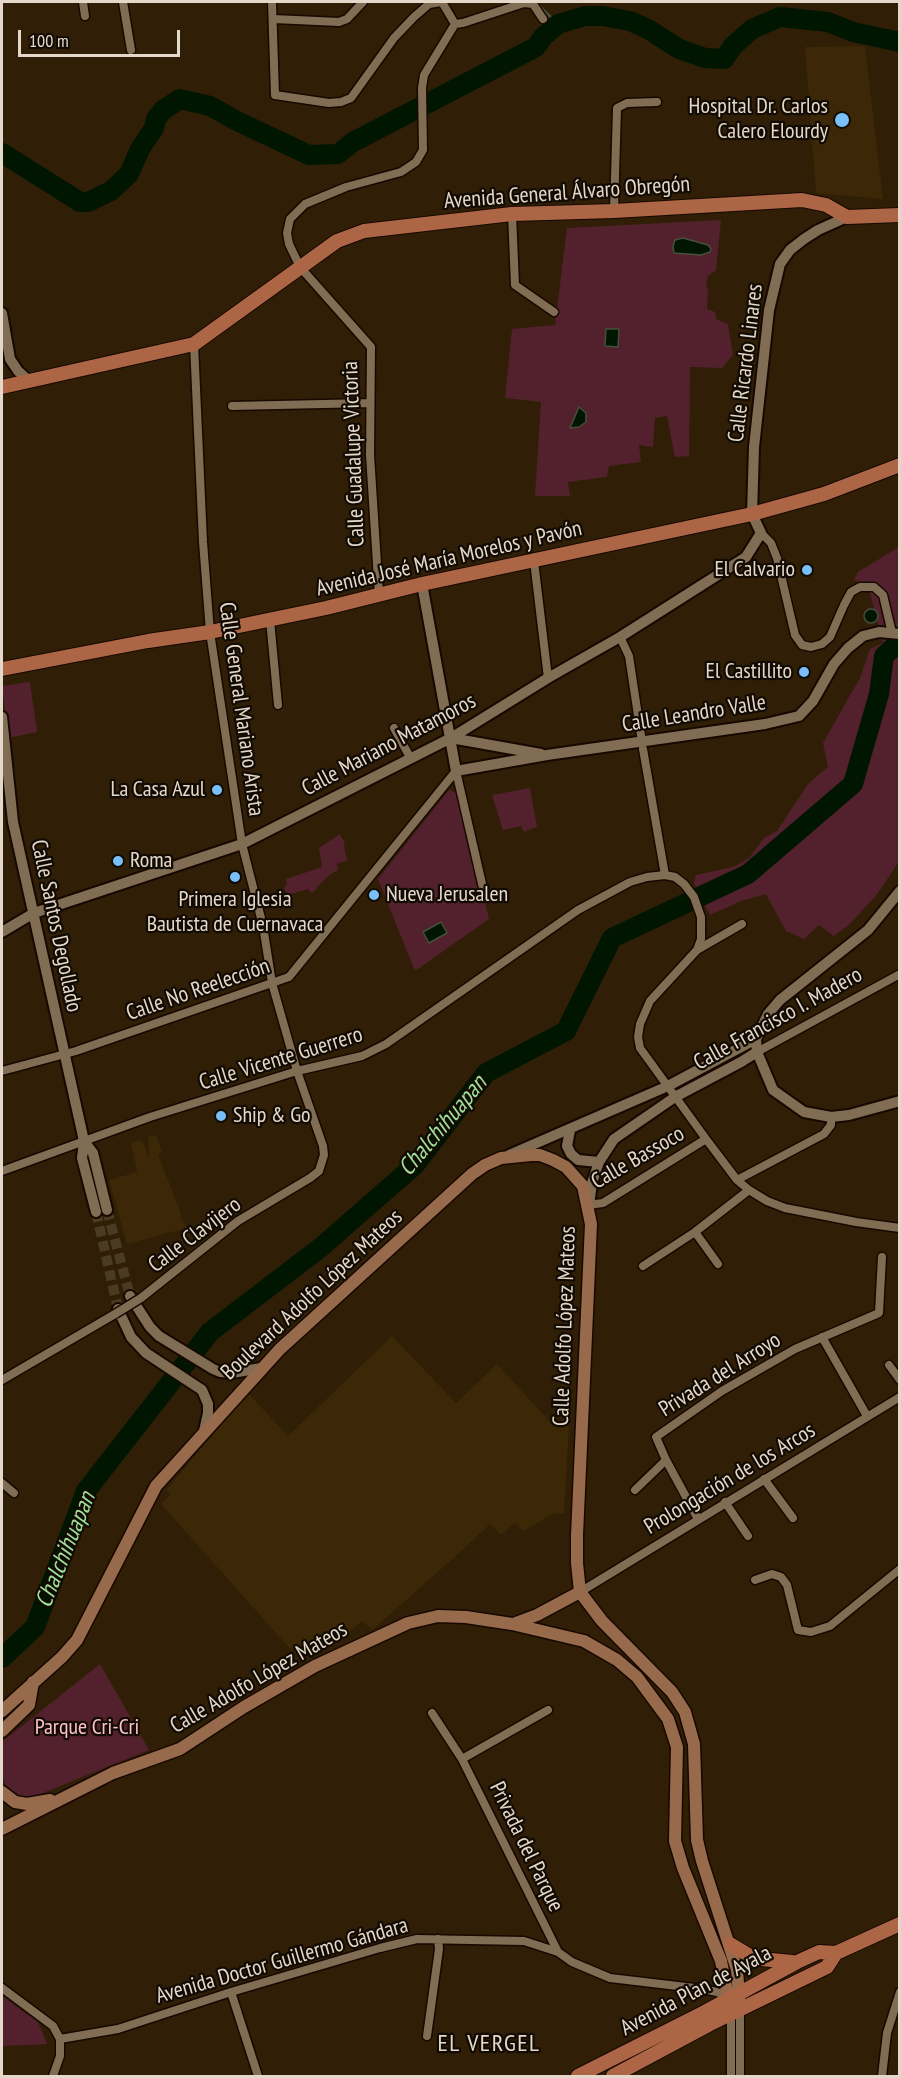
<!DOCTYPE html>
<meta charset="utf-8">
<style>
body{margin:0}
#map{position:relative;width:901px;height:2078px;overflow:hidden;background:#301f06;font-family:"PT Sans Narrow",sans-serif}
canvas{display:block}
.frame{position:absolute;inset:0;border:3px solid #e3d8c9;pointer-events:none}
.scale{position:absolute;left:18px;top:30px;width:162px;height:27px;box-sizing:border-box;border:3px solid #e3d8c9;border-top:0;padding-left:8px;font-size:18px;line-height:21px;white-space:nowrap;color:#e3d8c9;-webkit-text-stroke:4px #120b03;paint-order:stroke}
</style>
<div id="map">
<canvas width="901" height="2078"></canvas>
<div class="frame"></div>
<div class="scale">100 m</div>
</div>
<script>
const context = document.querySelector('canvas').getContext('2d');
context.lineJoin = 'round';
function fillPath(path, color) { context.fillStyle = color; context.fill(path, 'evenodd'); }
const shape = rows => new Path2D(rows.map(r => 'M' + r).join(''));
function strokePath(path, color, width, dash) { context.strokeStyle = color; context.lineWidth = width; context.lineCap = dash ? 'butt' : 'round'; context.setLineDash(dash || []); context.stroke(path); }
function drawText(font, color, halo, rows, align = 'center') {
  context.font = font + ' "PT Sans Narrow",sans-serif'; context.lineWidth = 4.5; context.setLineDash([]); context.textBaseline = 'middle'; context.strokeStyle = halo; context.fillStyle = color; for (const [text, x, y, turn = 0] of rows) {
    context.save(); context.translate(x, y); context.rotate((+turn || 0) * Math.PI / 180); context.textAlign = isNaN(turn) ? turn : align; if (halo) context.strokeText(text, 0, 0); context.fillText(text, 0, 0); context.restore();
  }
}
fillPath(shape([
 [865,46,883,199,816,193,805,47],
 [153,1135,157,1137,162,1152,158,1154,180,1211,181,1218,187,1228,127,1244,109,1180,137,1172,131,1143,138,1140,143,1142,148,1156,150,1156,148,1136],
 [392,1336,456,1403,497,1364,554,1426,563,1419,569,1426,564,1513,553,1514,523,1531,515,1523,501,1535,490,1524,456,1556,372,1630,362,1621,345,1636,341,1632,324,1646,317,1640,302,1653,296,1646,291,1650,161,1504,171,1495,166,1490,248,1393,288,1436]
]), '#3c2706');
fillPath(shape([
 [721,220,716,270,708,276,706,284,708,291,707,309,715,312,716,319,728,324,733,355,722,368,690,367,689,456,675,457,667,416,655,418,653,447,639,445,641,462,609,466,607,477,568,482,570,496,535,496,541,402,505,398,512,329,555,325,567,228],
 [899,547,900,860,878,893,851,923,834,936,819,925,804,939,786,931,766,894,741,901,710,915,694,883,696,875,733,867,749,858,764,838,777,831,808,784,828,767,823,743,860,678,870,649,883,643,869,589,854,579,858,572],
 [30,682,37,732,8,738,2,686],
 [530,788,537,827,524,832,521,826,503,830,492,795],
 [449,790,459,794,489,919,415,971,378,879],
 [340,834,345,844,344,846,347,861,337,863,338,870,328,876,312,893,308,889,287,895,284,887,287,885,286,879,322,867,319,848],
 [100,1664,149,1750,33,1797,21,1796,13,1791,5,1784,2,1776,3,1741],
 [2,1996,38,2022,47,2044,3,2046,2,2049]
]), '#52212d');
const water = shape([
 [683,238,708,245,711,249,710,252,701,255,674,253,673,246,675,240,683,238],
 [606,329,619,329,618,347,605,346,606,329],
 [579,407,586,413,586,422,579,427,570,428,579,407],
 '864 616a7 7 0 1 1 14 0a7 7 0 1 1-14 0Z',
 [441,922,447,933,429,943,423,932,441,922]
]);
fillPath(water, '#001600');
strokePath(water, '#44503c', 1.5);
strokePath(shape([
 [535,2,558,24]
]), '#44503c', 3);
strokePath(shape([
 [2,153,80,202,88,202,111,191,129,174,140,149,154,128,156,119,163,110,180,99,210,106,237,121,309,155,338,154,353,142,536,47,543,37,558,24,585,16,602,16,630,21,648,29,679,49,705,58,724,59,733,46,752,29,780,17,828,22,853,32,900,42],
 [2,1658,35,1627,86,1491,210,1332,320,1248,415,1165,486,1073,566,1031,612,938,748,874,853,784,879,694,884,656,900,641]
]), '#001600', 20);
strokePath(shape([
 [107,1210,130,1296],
 [96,1212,118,1309]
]), '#4b3b23', 10, [10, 5]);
const minor = shape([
 [83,2,85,16],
 [123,2,131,50],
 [272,2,275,95,329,103,341,102,351,98,394,38,414,17,429,4,441,2],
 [442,2,455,24],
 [274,19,339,22,347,19,363,2],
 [455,24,463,23,524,3,533,4,543,19],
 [614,211,617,108,627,103,657,102],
 [512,214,515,285,554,312],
 [232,406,369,403],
 [761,533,771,543,777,558,795,635,802,645,811,647,822,644,830,637,844,605,851,592,860,587,874,587,883,595,892,633],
 [534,561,548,678],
 [379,595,370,455,371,347,300,267,289,244,287,233,290,219,305,204,346,187,401,172,416,162,423,150,422,88,424,75,455,24],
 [270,620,278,705],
 [620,637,629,656,642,742],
 [394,728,411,759],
 [643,749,665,875],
 [456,771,483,888],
 [697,950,742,924],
 [757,1052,900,974],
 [2,1071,76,1051,289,977,456,771],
 [2,1171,150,1117,297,1071,362,1056,386,1044,578,910,630,882,647,877,665,875,675,877,684,884,694,897,701,917,701,939,697,950,650,1001,640,1024,638,1037,640,1048,706,1139,737,1180,749,1190,767,1201,785,1208,856,1222,900,1228],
 [737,1180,824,1134,831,1125,831,1117],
 [588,1205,603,1203,706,1139],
 [695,1232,718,1264],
 [643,1266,695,1232,749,1190],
 [141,1298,238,1221,310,1178,319,1171,324,1155,323,1146,297,1071,272,983,263,926,242,844,210,632,203,542,194,344],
 [822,1337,867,1416],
 [889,1365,900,1380],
 [2,1380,115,1314],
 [764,1479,793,1518],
 [2,1483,14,1493],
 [635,1490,666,1460],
 [725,1502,748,1536],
 [698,1519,666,1460,656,1437,722,1391,795,1349,879,1313,882,1257],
 [755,1580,772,1574,781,1577,787,1585,798,1630,811,1632,830,1626,900,1569],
 [580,1592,900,1397],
 [432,1713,462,1759,558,1952],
 [462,1759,548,1710],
 [2,1988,53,2026,60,2039,60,2056,53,2076],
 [231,1992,258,2076],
 [740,2009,740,2076],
 [427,2036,439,1949,438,1939],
 [60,2039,118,2029,231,1992,380,1948,417,1939,524,1941,558,1952,572,1962,610,1978,703,1989,717,1992,729,1998],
 [731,2076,731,2014],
 [882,2076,887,2033,900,1992]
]);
const tertiary = shape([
 [2,313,10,359,18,371,29,381],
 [422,584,456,771,547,755,765,724,799,716,813,701,834,664,848,648,863,636,879,632,900,634],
 [2,717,13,822,84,1141,82,1158,96,1212],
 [451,738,541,754],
 [900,891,868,930,780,1000,768,1014,756,1039,757,1052,773,1090,804,1112,831,1117,849,1115,900,1101],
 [2,932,34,913,242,844,451,738,548,678,620,637,746,557,761,533,752,514,754,447,769,310,780,264,790,250,804,239,818,230,847,217],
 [570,1130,567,1146,571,1154,578,1160,599,1162],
 [84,1141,93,1153,107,1210],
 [509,1155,668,1086,756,1039],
 [589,1205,592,1183,599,1162,614,1139,675,1097,741,1062,757,1052],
 [130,1296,150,1327,159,1336,213,1369,220,1372,232,1373,261,1368],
 [118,1309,131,1337,146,1353,202,1390,208,1404,208,1413,204,1431]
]);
const secondary = shape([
 [513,1624,537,1615,580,1592],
 [2,1711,62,1657,77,1640,156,1486,280,1349,472,1174,485,1165,501,1158,531,1155,540,1155,553,1160,566,1167,583,1186,591,1224,577,1535,577,1563,580,1592,602,1621,672,1692,685,1712,694,1744,697,1840,702,1861,737,1970,740,2009],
 [2,1731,29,1705,33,1682],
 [2,1792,15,1802,27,1804,50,1800],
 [2,1829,113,1773,180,1749,244,1707,315,1666,408,1623,438,1616,466,1617,512,1624,584,1641,617,1660,637,1677,668,1719,677,1747,675,1841,683,1868,721,1961,730,2007]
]);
const primary = shape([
 [2,387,194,344,337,241,364,231,512,214,614,211,802,200,826,205,847,217,900,215],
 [2,669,148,641,210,632,326,608,422,584,752,514,824,494,900,465],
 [730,1944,750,1956,761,1959,792,1962],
 [578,2076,705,2012,797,1962,819,1952,836,1953,900,1924],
 [613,2076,710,2024,827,1967,836,1953]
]);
strokePath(minor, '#170800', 11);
strokePath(tertiary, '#170800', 14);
strokePath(secondary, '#170800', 15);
strokePath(primary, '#170800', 16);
strokePath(minor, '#816d53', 8);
strokePath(tertiary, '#816d53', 10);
strokePath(secondary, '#976a4c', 12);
strokePath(primary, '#ac6646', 14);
const minorBridge = shape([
 [115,1314,141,1298]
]);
strokePath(minorBridge, '#170800', 11, []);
strokePath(minorBridge, '#816d53', 8);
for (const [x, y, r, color] of [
 [842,120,8,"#79bff8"],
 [807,570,6,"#79bff8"],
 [804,672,6,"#79bff8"],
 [217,790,6,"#79bff8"],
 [118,861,6,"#79bff8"],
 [235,877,6,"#79bff8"],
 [374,895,6,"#79bff8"],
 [221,1116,6,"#79bff8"]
]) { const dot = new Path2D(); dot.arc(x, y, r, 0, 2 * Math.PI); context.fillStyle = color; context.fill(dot); strokePath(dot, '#120b03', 2); }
drawText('22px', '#e3d8c9', '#120b03', [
 ["Hospital Dr. Carlos",828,107],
 ["Calero Elourdy",828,132],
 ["El Calvario",795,570],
 ["El Castillito",792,672],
 ["La Casa Azul",205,790],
 ["Roma",130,861,"left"],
 ["Nueva Jerusalen",386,895,"left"],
 ["Primera Iglesia",235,900,"center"],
 ["Bautista de Cuernavaca",235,925,"center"],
 ["Ship & Go",233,1116,"left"]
], 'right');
drawText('22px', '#e3d8c9', '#120b03', [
 ["Avenida General Álvaro Obregón",567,193,-4],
 ["Calle Ricardo Linares",746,363,-83],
 ["Calle Guadalupe Victoria",354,454,-92],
 ["Avenida José María Morelos y Pavón",449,559,-13],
 ["Calle General Mariano Arista",241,709,82],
 ["Calle Leandro Valle",694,714,-9],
 ["Calle Mariano Matamoros",389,745,-28],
 ["Calle Santos Degollado",56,926,78],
 ["Calle No Reelección",198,990,-19],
 ["Calle Francisco I. Madero",778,1019,-29],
 ["Calle Vicente Guerrero",281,1059,-17],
 ["Calle Bassoco",638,1158,-30],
 ["Calle Clavijero",195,1235,-37],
 ["Boulevard Adolfo López Mateos",312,1295,-43],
 ["Calle Adolfo López Mateos",565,1326,-88],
 ["Privada del Arroyo",720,1375,-32],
 ["Prolongación de los Arcos",730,1479,-31],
 ["Calle Adolfo López Mateos",259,1678,-30],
 ["Privada del Parque",526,1847,64],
 ["Avenida Doctor Guillermo Gándara",282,1961,-16],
 ["Avenida Plan de Ayala",696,1991,-28]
]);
drawText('22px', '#fcc0cb', '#120b03', [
 ["Parque Cri-Cri",87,1728]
]);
drawText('italic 24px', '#9ee098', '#120b03', [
 ["Chalchihuapan",443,1126,-50],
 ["Chalchihuapan",66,1550,-68]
]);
context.letterSpacing = '1.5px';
drawText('24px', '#e3d8c9', '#120b03', [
 ["EL VERGEL",489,2044]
]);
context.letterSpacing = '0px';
</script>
